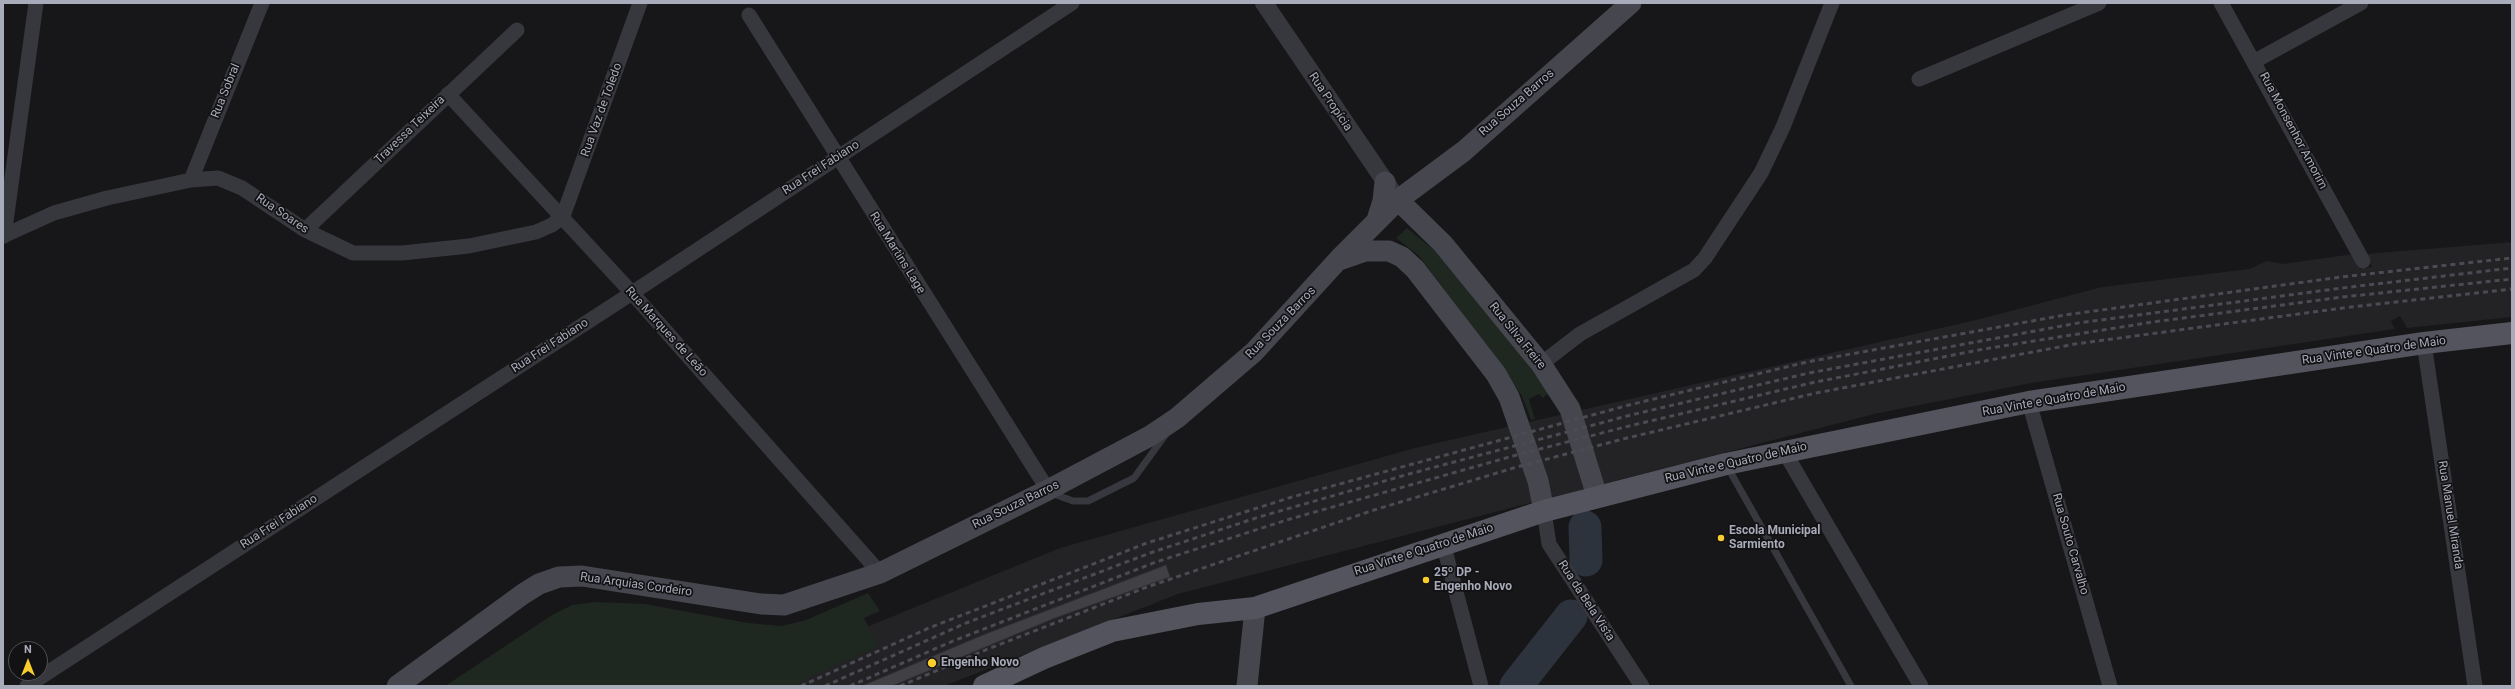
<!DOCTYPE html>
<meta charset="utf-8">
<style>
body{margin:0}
#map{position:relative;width:2515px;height:689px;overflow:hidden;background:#171618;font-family:Roboto,sans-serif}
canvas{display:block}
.frame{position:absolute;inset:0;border:4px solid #a8abb9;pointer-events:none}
.north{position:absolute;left:8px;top:641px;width:40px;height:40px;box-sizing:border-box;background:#121113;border:1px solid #4e4f55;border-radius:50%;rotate:0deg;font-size:11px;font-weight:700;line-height:16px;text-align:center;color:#a8abb9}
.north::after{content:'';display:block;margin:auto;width:14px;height:18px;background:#f8ce2f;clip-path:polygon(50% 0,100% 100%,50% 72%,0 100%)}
</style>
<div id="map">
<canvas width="2515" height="689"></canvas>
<div class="frame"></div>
<div class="north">N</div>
</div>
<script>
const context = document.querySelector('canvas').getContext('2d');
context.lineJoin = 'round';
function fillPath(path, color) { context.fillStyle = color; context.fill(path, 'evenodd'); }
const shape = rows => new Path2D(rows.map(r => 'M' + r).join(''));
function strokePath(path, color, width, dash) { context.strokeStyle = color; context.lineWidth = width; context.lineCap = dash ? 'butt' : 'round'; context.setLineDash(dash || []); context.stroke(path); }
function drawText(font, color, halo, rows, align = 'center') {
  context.font = font + ' Roboto,sans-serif'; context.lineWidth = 3.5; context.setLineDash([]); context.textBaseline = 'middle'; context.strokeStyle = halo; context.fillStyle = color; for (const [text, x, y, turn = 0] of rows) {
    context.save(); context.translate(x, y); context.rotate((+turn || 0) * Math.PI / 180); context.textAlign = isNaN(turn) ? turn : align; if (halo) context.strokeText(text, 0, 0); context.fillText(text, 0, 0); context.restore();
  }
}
fillPath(shape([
 [2512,242,2512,317,2407,328,2400,316,2391,321,2395,329,2031,383,1874,414,1178,594,944,686,722,686,1060,548,1415,448,1976,320,2102,287,2249,269,2267,261,2283,264,2353,254,2360,269,2372,267,2366,254]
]), '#232225');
fillPath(shape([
 [1407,228,1435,251,1452,271,1510,340,1549,393,1543,398,1539,394,1529,399,1535,419,1531,420,1522,396,1492,352,1419,256,1396,238],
 [868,593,880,611,864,618,878,646,791,686,445,686,552,615,572,605,595,602,645,604,748,623,781,626,806,620]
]), '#1e2720');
strokePath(shape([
 [1585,527,1586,560],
 [1516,686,1571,616]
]), '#2c333d', 33);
const building = shape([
 [1166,565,1170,577,1055,618,892,686,862,686,983,635,1166,565]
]);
fillPath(building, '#414045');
strokePath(building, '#313035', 1);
strokePath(shape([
 [1727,466,1851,686],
 [1051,493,1073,501,1088,501,1134,478,1166,434]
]), '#37373e', 7);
strokePath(shape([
 [2221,3,2363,261],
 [749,15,1048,490],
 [2255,61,2361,3],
 [1919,79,2099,3],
 [448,94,632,293,880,573],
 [191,180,262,3],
 [305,230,517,30],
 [3,236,54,213,107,198,191,180,218,178,242,188,305,230,353,253,402,253,469,246,536,232,552,225,563,216,640,3],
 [4,236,36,3],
 [2424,343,2475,686],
 [1541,364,1580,334,1694,270,1705,258,1761,173,1783,127,1832,3],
 [2029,402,2110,686],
 [1784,451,1921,686],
 [1544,511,1549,544,1642,686],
 [1443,543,1481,686],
 [27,686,632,293,1072,3]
]), '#37373e', 15);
strokePath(shape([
 [1264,3,1393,193]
]), '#37373e', 18);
strokePath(shape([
 [1398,200,1443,244,1541,364,1570,409,1597,496],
 [1377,220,1383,201,1385,182],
 [1342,259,1365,251,1389,251,1402,257,1415,269,1496,374,1509,397,1538,481,1544,511],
 [397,686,523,594,539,584,559,577,582,576,761,604,784,605,880,573,1048,490,1150,436,1177,418,1254,352,1339,259,1398,200,1464,151,1631,3],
 [1247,686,1255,608]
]), '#45464e', 21);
strokePath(shape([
 [984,686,1044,658,1112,631,1198,614,1255,608,1544,511,1726,464,2029,402,2424,343,2512,333]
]), '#53545d', 22);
strokePath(shape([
 [801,686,929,628,1147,543,1292,497,1629,405,1807,362,2065,315,2341,277,2512,258],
 [825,686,966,623,1150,553,1259,517,1409,474,1631,415,1809,373,2078,323,2342,288,2512,268],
 [850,686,953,641,1156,562,1290,519,1513,456,1625,427,1811,383,1984,349,2153,322,2343,297,2512,279],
 [900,686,988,649,1147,587,1374,510,1517,467,1623,439,1816,393,2075,344,2343,308,2512,289]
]), '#4a4b53', 3, [5, 4]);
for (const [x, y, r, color] of [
 [1721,538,4,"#f8ce2f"],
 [1426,580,4,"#f8ce2f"],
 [932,663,5,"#f8ce2f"]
]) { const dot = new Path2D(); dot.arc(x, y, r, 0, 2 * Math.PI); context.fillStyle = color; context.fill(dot); strokePath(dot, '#121113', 1.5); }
drawText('12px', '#a8abb9', '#121113', [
 ["Rua Sobral",226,91,-68],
 ["Rua Propícia",1330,102,56],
 ["Rua Souza Barros",1517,103,-41],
 ["Rua Vaz de Toledo",602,110,-70],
 ["Travessa Teixeira",410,130,-44],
 ["Rua Monsenhor Amorim",2293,131,62],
 ["Rua Frei Fabiano",821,168,-33],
 ["Rua Soares",282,214,34],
 ["Rua Martins Lage",897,253,58],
 ["Rua Souza Barros",1281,323,-46],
 ["Rua Marques de Leão",666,332,48],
 ["Rua Silva Freire",1517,336,51],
 ["Rua Frei Fabiano",550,346,-33],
 ["Rua Vinte e Quatro de Maio",2374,351,-8],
 ["Rua Vinte e Quatro de Maio",2054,400,-10],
 ["Rua Vinte e Quatro de Maio",1736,463,-13],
 ["Rua Souza Barros",1016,505,-26],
 ["Rua Manuel Miranda",2450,515,81],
 ["Rua Frei Fabiano",279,522,-33],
 ["Rua Souto Carvalho",2070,544,74],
 ["Rua Vinte e Quatro de Maio",1424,550,-18],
 ["Rua Arquias Cordeiro",636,585,8],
 ["Rua da Bela Vista",1586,601,57]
]);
drawText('bold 12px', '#a8abb9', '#121113', [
 ["Escola Municipal",1729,531],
 ["Sarmiento",1729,545],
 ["25º DP -",1434,573],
 ["Engenho Novo",1434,587],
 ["Engenho Novo",941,663]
], 'left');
</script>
